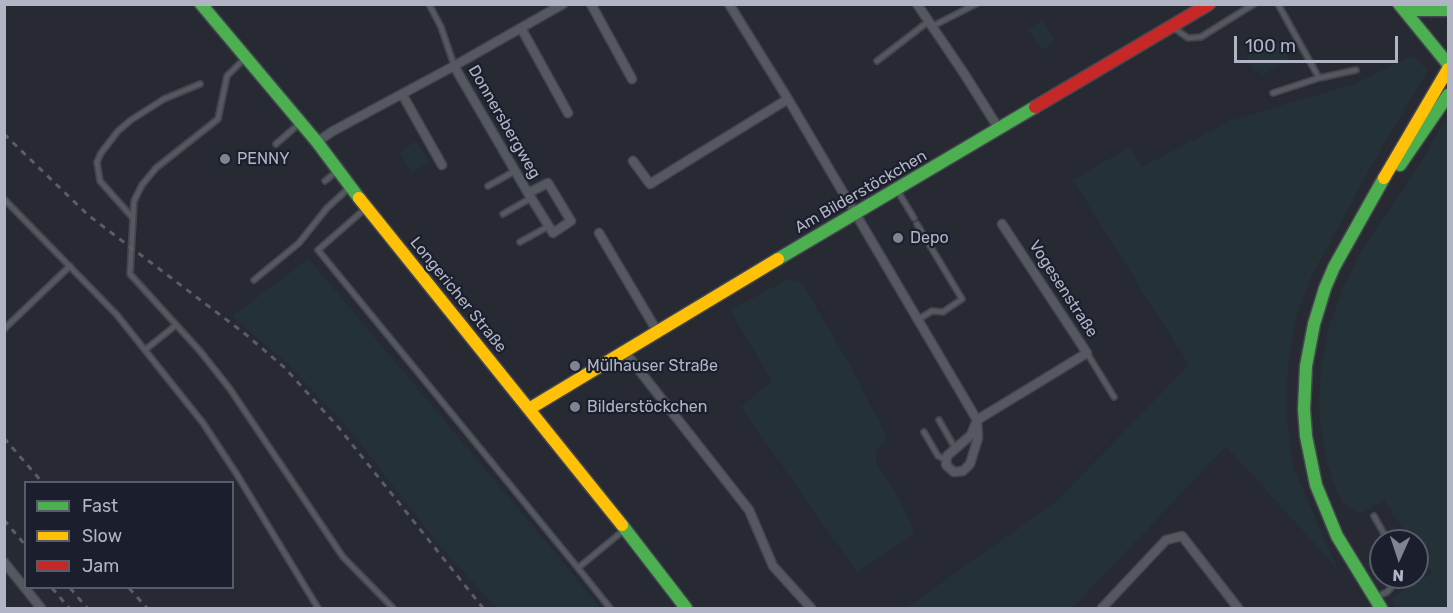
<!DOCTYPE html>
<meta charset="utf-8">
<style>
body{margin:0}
#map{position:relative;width:1453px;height:613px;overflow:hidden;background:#272a33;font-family:Rubik,sans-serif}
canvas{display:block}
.frame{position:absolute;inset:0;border:6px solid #b0b4c5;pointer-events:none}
.legend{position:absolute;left:24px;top:481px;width:210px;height:108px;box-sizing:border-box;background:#1b1f2d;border:2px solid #575b6a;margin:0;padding:8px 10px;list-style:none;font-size:18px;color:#b0b4c5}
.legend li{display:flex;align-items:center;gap:12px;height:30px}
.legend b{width:30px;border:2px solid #575b6a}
.north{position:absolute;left:1369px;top:529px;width:60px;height:60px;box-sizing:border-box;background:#1b1f2d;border:2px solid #575b6a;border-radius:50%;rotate:183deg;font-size:16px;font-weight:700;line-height:24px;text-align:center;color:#b0b4c5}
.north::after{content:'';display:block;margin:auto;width:21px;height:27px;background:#808492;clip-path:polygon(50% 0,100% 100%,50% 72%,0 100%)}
.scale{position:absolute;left:1234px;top:36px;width:164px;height:27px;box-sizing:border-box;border:3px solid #b0b4c5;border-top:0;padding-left:8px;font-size:18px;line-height:21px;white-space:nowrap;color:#b0b4c5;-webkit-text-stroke:4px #1b1f2d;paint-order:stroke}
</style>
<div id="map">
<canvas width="1453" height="613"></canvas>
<div class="frame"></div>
<ul class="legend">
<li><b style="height:8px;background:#4caf50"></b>Fast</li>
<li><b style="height:8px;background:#ffc107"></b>Slow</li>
<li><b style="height:8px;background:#c62828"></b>Jam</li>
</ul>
<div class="north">N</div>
<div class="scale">100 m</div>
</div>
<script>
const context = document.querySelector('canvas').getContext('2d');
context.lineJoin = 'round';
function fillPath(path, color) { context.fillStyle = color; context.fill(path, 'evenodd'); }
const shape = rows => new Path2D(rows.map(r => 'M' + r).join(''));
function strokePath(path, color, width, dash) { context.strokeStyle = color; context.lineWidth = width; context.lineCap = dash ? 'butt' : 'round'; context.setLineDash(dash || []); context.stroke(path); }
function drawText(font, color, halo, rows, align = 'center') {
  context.font = font + ' Rubik,sans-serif'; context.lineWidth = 4.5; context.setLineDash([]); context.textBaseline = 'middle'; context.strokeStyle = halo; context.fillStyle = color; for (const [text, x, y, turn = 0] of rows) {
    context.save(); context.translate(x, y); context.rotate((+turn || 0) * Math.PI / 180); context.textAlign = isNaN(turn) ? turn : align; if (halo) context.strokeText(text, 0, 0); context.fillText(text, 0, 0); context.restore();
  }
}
fillPath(shape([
 [1043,21,1055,42,1041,50,1028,29],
 [1278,42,1290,59,1262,75,1259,70,1255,72,1246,57],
 [1412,56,1428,70,1372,164,1309,281,1295,321,1288,366,1286,410,1293,467,1337,568,1226,446,1072,608,906,608,1056,502,1189,365,1073,180,1130,147,1142,167,1230,121,1354,84],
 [1448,115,1448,608,1398,608,1391,598,1433,573,1417,549,1417,541,1411,541,1384,500,1360,514,1342,503,1326,462,1319,410,1321,369,1329,327,1342,290,1358,257,1414,174],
 [416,141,429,162,412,172,400,152],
 [309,259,575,577,600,608,497,608,434,539,351,431,287,363,232,316],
 [789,279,802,283,849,364,887,437,876,451,876,462,896,494,907,515,914,533,857,572,741,407,772,381,730,310]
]), '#243238');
const lane = shape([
 [429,4,441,27,454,65],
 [933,26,976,4],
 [1174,28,1188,38,1201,37,1254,4],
 [245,58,227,76,218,119,156,168,142,185,134,201,130,274,200,351,230,389,343,557,393,608],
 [877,61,929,21],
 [1319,78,1356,70],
 [1273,93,1319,78,1278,4],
 [276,144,300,123],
 [325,181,337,171],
 [488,186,515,171],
 [897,190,914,218],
 [4,199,117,315,203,423,236,473,318,608],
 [366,208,318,250,578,568],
 [503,214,531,198],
 [132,217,100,181,97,162,101,153,118,131,131,120,164,99,200,84],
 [917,224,962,299,943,312,932,311,919,319],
 [520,242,549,226],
 [254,280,299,243,327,208,350,187],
 [4,329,70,266],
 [145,350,176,325],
 [1087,353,1114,397],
 [939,420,955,448],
 [924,432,938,456,946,460],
 [1374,516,1388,541],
 [1376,597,1387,592,1401,577],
 [610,608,578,568,624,530]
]);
const street = shape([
 [591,4,632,79],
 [729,4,788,99,977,420,1087,353,1002,224],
 [917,4,965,75,999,129],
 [521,28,568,113],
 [454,66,528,193,553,233,571,221,548,183,528,193],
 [402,94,442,165],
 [317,142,333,131,454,66,563,4],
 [633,161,650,184,788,99],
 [599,233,657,331],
 [624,351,749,510,773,566,811,608],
 [977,420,978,438,970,464,963,471,954,472,946,465,947,456,971,435,977,420],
 [4,562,41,608],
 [1102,608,1166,540,1182,536,1238,608]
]);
const fast = shape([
 [201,4,317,142,359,198],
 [1399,4,1448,64],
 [1405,4,1415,10,1448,10],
 [1400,165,1448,95],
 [778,259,1035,107],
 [622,525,686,608],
 [1381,608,1337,536,1316,485,1306,436,1304,409,1306,366,1314,324,1325,288,1334,267,1384,178]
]);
const slow = shape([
 [1384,178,1448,69],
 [359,198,622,525],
 [529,409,778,259]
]);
const jam = shape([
 [1035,107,1209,4]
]);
strokePath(lane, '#43454c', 8);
strokePath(street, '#43454c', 11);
strokePath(fast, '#444750', 15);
strokePath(slow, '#444750', 15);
strokePath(jam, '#444750', 15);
strokePath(lane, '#565861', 4.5);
strokePath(street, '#565861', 8);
strokePath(fast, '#4caf50', 12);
strokePath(slow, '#ffc107', 12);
strokePath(jam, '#c62828', 12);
strokePath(shape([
 [4,134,88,215,244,333,285,368,339,428,483,608],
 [4,438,42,482],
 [4,520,26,546],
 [52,588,69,608],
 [70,588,87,608],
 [129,588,147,608]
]), '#5a5d64', 3, [6, 6]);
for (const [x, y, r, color] of [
 [225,159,6,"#808492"],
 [898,238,6,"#808492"],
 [575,366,6,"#808492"],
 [575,407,6,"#808492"]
]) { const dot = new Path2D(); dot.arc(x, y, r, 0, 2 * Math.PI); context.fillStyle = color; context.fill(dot); strokePath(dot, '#1b1f2d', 2); }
drawText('16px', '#b0b4c5', '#1b1f2d', [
 ["Donnersbergweg",504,122,60],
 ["Am Bilderstöckchen",861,192,-30],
 ["Vogesenstraße",1063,289,57],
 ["Longericher Straße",458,295,51]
]);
drawText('16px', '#b0b4c5', '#1b1f2d', [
 ["PENNY",237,159],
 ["Depo",910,238],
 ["Mülhauser Straße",587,366],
 ["Bilderstöckchen",587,407]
], 'left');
</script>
